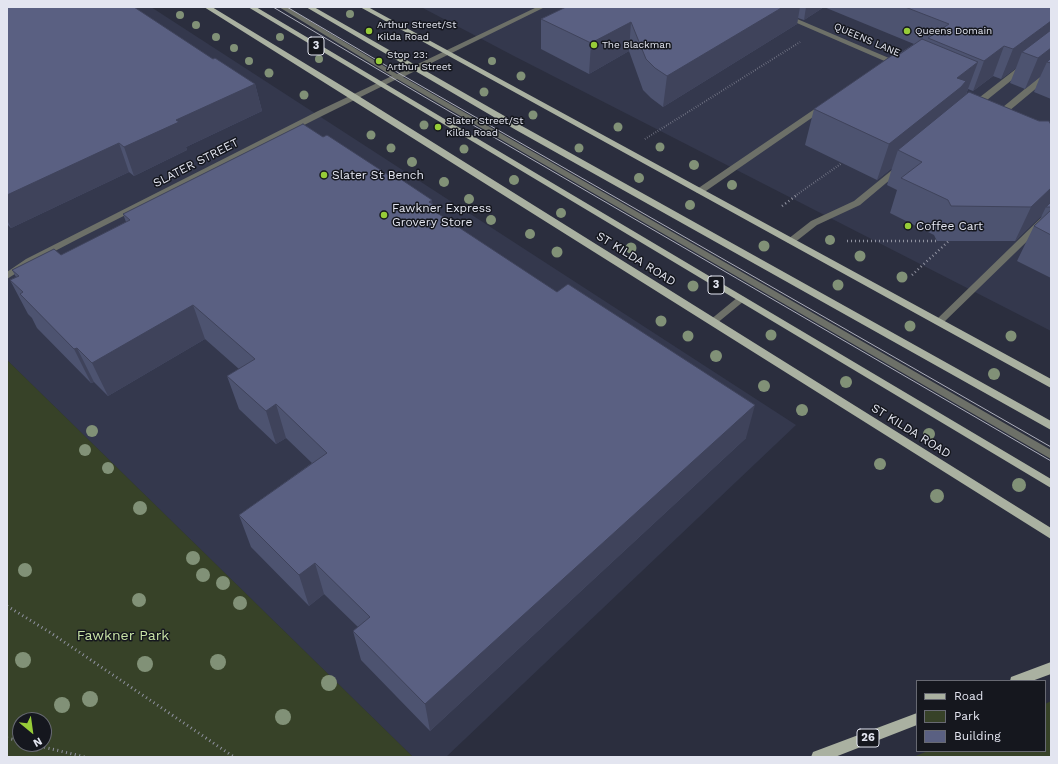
<!DOCTYPE html>
<style>
body{margin:0}
#map{position:relative;width:1058px;height:764px;overflow:hidden;background:#2b2e3e;font-family:"Work Sans",sans-serif}
canvas{display:block}
.frame{position:absolute;inset:0;border:8px solid #e3e5f0;pointer-events:none}
.legend{position:absolute;left:916px;top:680px;width:130px;height:72px;box-sizing:border-box;background:#15171e;border:1px solid #676972;margin:0;padding:5px 7px;list-style:none;font-size:12px;color:#e3e5f0}
.legend li{display:flex;align-items:center;gap:8px;height:20px}
.legend b{width:20px;border:1px solid #676972}
.north{position:absolute;left:12px;top:712px;width:40px;height:40px;box-sizing:border-box;background:#15171e;border:1px solid #676972;border-radius:50%;rotate:151deg;font-size:11px;font-weight:700;line-height:16px;text-align:center;color:#e3e5f0}
.north::after{content:'';display:block;margin:auto;width:14px;height:18px;background:#97cc38;clip-path:polygon(50% 0,100% 100%,50% 72%,0 100%)}
</style>
<div id="map">
<canvas width="1058" height="764"></canvas>
<div class="frame"></div>
<ul class="legend">
<li><b style="height:5px;background:#aab1a1"></b>Road</li>
<li><b style="height:11px;background:#374228"></b>Park</li>
<li><b style="height:11px;background:#5a6082"></b>Building</li>
</ul>
<div class="north">N</div>
</div>
<script>
const context = document.querySelector('canvas').getContext('2d');
context.lineJoin = 'round';
function fillPath(path, color) { context.fillStyle = color; context.fill(path, 'evenodd'); }
const shape = rows => new Path2D(rows.map(r => 'M' + r).join(''));
function strokePath(path, color, width, dash) { context.strokeStyle = color; context.lineWidth = width; context.lineCap = dash ? 'butt' : 'round'; context.setLineDash(dash || []); context.stroke(path); }
function drawText(font, color, halo, rows, align = 'center') {
  context.font = font + ' "Work Sans",sans-serif'; context.lineWidth = 3; context.setLineDash([]); context.textBaseline = 'middle'; context.strokeStyle = halo; context.fillStyle = color; for (const [text, x, y, turn = 0] of rows) {
    context.save(); context.translate(x, y); context.rotate((+turn || 0) * Math.PI / 180); context.textAlign = isNaN(turn) ? turn : align; if (halo) context.strokeText(text, 0, 0); context.fillText(text, 0, 0); context.restore();
  }
}
fillPath(shape([
 [7,7,151,7,796,425,446,757,413,757,7,360],
 [421,7,1051,7,1051,331,512,55]
]), '#34384d');
fillPath(shape([
 [7,360,413,757,7,757],
 [20,720,44,720,44,744,20,744],
 [1051,701,1051,757,913,757,928,751,1045,751,1045,704]
]), '#374228');
strokePath(shape([
 [645,139,800,42],
 [795,196,842,163]
]), '#9092a0', 2, [0.5, 2]);
strokePath(shape([
 [782,206,797,195],
 [847,241,939,241],
 [912,275,951,239]
]), '#9092a0', 2.5, [1, 3]);
strokePath(shape([
 [7,606,51,633,234,757],
 [7,738,20,741],
 [31,744,85,757]
]), '#9092a0', 3, [1, 3.5]);
fillPath(shape([
 [279,7,287,7,397,74,537,7,545,7,403,77,1051,450,1051,459,397,79,324,115,76,240,32,263,7,279,7,272,26,259,318,111,392,76,279,7],
 [760,7,769,7,903,64,899,66,896,66,760,7],
 [1021,65,1024,65,1028,67,977,108,971,108,971,104,1021,65],
 [1048,70,1051,70,1051,76,1009,111,1003,111,1003,107,1048,70],
 [822,104,828,104,829,106,703,193,697,193,696,191,697,189,822,104],
 [897,166,900,166,904,168,860,205,817,225,794,243,788,243,787,241,788,239,811,221,854,201,897,166],
 [1051,210,1051,218,942,324,936,324,934,322,936,320,1048,211,1051,210],
 [741,296,744,297,746,299,744,301,716,324,710,324,708,322,710,320,738,297,741,296]
]), '#6d7068');
fillPath(shape([
 [204,7,212,7,357,95,1051,528,1051,539,204,7],
 [248,7,256,7,1051,479,1051,488,248,7],
 [306,7,314,7,522,126,1051,421,1051,430,516,130,306,7],
 [360,7,368,7,1051,379,1051,388,360,7],
 [1051,662,1051,674,1032,681,1010,681,1011,677,1051,662],
 [917,713,917,725,835,757,811,757,813,752,917,713]
]), '#aab1a1');
strokePath(shape([
 [273,7,423,96,1051,461],
 [287,7,402,75,1051,447]
]), '#adafbc', 1);
context.fillStyle = '#819177';
for (const [x, y, r] of [
 [350,14,4],
 [180,15,4],
 [196,25,4],
 [216,37,4],
 [280,37,4],
 [234,48,4],
 [319,59,4],
 [249,61,4],
 [492,61,4],
 [269,73,4.5],
 [521,76,4.5],
 [484,92,4.5],
 [304,95,4.5],
 [533,115,4.5],
 [424,125,4.5],
 [618,127,4.5],
 [371,135,4.5],
 [660,147,4.5],
 [391,148,4.5],
 [579,148,4.5],
 [464,149,4.5],
 [412,162,5],
 [694,165,5],
 [639,178,5],
 [514,180,5],
 [444,182,5],
 [732,185,5],
 [469,199,5],
 [690,205,5],
 [561,213,5],
 [491,220,5],
 [530,234,5],
 [830,240,5],
 [764,246,5.5],
 [631,248,5.5],
 [557,252,5.5],
 [860,256,5.5],
 [902,277,5.5],
 [838,285,5.5],
 [693,286,5.5],
 [661,321,5.5],
 [910,326,5.5],
 [771,335,5.5],
 [688,336,5.5],
 [1011,336,5.5],
 [716,356,6],
 [994,374,6],
 [846,382,6],
 [764,386,6],
 [802,410,6],
 [92,431,6],
 [929,434,6],
 [85,450,6],
 [880,464,6],
 [108,468,6],
 [1019,485,7],
 [937,496,7],
 [140,508,7],
 [193,558,7],
 [25,570,7],
 [203,575,7],
 [223,583,7],
 [139,600,7],
 [240,603,7],
 [23,660,8],
 [218,662,8],
 [145,664,8],
 [329,683,8],
 [90,699,8],
 [62,705,8],
 [283,717,8]
]) { context.beginPath(); context.arc(x, y, r, 0, 2 * Math.PI); context.fill(); }
fillPath(shape([
 [7,7,213,59,255,84,262,111,186,147,187,150,134,176,129,172,11,228,7,224],
 [566,7,1051,7,1051,99,1034,92,1040,77,1025,89,1010,83,1016,68,1001,79,993,76,973,91,968,89,966,95,1051,125,1051,278,1017,261,1034,226,1039,222,1042,215,1015,241,937,241,934,235,890,213,897,190,887,185,892,168,877,180,805,145,814,109,914,44,824,7,804,20,798,18,797,24,663,107,651,98,643,90,629,51,589,74,541,49,541,19],
 [323,137,396,180,432,200,432,204,436,212,746,438,430,731,361,660,353,631,358,627,324,594,309,606,251,547,239,515,312,463,286,438,276,444,239,409,227,376,239,369,205,339,108,396,94,382,91,383,37,328,32,318,28,314,10,280,16,277,12,270,61,255,126,222,123,214]
]), '#4d5370');
fillPath(shape([
 [783,7,800,7,797,24,663,107,667,76],
 [806,7,824,7,804,20],
 [1051,21,1051,27,1042,48,1022,52,1016,68,1001,79,1013,49],
 [631,22,629,51,589,74,591,43],
 [1004,46,993,76,973,91,984,61],
 [1051,48,1051,63,1047,62,1040,77,1025,89,1038,58],
 [978,62,965,97,898,150,892,168,877,180,889,144,957,78],
 [255,84,262,111,186,147,187,150,134,176,124,147,176,120],
 [119,143,129,172,11,228,7,220,7,195],
 [1051,188,1051,207,1046,207,1042,215,1015,241,1031,207],
 [432,200,433,208,436,206,439,240,429,202],
 [193,305,205,339,108,396,92,363],
 [77,348,94,382,91,383,74,349],
 [276,404,286,438,276,444,266,411],
 [755,405,746,438,430,731,425,704],
 [315,563,324,594,309,606,299,575]
]), '#3f435b');
const building = shape([
 [7,7,134,7,213,59,215,58,255,84,176,120,179,122,124,147,119,143,7,195,7,7],
 [566,7,783,7,667,76,655,68,646,59,631,22,591,43,541,19,566,7],
 [905,7,1051,7,1051,21,1013,49,1004,46,984,61,928,38,949,24,905,7],
 [1051,30,1051,48,1038,58,1022,52,1051,30],
 [922,39,978,62,957,78,966,81,961,87,889,144,814,109,897,52,900,54,922,39],
 [1051,58,1051,63,1047,62,1051,58],
 [969,92,1039,121,1049,121,1051,125,1051,188,1031,207,951,206,948,200,901,178,922,162,898,150,969,92],
 [303,124,323,137,327,135,396,180,399,178,432,200,429,202,436,206,431,209,557,292,568,284,755,405,425,704,353,631,370,617,315,563,299,575,239,515,327,453,276,404,266,411,227,376,255,359,193,305,92,363,77,348,74,349,20,294,23,292,10,280,19,276,12,270,54,249,61,255,130,220,123,214,303,124],
 [1051,202,1051,207,1046,207,1051,202],
 [1051,210,1051,235,1034,226,1051,210]
]);
fillPath(building, '#5a6082');
strokePath(building, '#3f435b', 1);
for (const [x, y, r, color] of [
 [369,31,4,"#97cc38"],
 [907,31,4,"#97cc38"],
 [594,45,4,"#97cc38"],
 [379,61,4,"#97cc38"],
 [438,127,4,"#97cc38"],
 [324,175,4,"#97cc38"],
 [384,215,4,"#97cc38"],
 [908,226,4,"#97cc38"]
]) { const dot = new Path2D(); dot.arc(x, y, r, 0, 2 * Math.PI); context.fillStyle = color; context.fill(dot); strokePath(dot, '#15171e', 1.5); }
drawText('10px', '#e3e5f0', '#15171e', [
 ["Arthur Street/St",377,25],
 ["Kilda Road",377,37],
 ["Queens Domain",915,31],
 ["The Blackman",602,45],
 ["Stop 23:",387,55],
 ["Arthur Street",387,67],
 ["Slater Street/St",446,121],
 ["Kilda Road",446,133]
], 'left');
drawText('10px', '#e3e5f0', '#15171e', [
 ["QUEENS LANE",867,40,23]
]);
for (const [x, y, w] of [
 [316,46,16],
 [716,285,16],
 [868,738,22]
]) { const box = new Path2D(); box.roundRect(x - w / 2, y - 9, w, 18, 3); context.fillStyle = '#15171e'; context.fill(box); strokePath(box, '#e3e5f0', 1); }
drawText('bold 11px', '#e3e5f0', null, [
 ["3",316,46],
 ["3",716,285],
 ["26",868,738]
]);
drawText('12px', '#e3e5f0', '#15171e', [
 ["SLATER STREET",196,163,-27],
 ["ST KILDA ROAD",636,259,32],
 ["ST KILDA ROAD",911,431,32]
]);
drawText('12px', '#e3e5f0', '#15171e', [
 ["Slater St Bench",332,175],
 ["Fawkner Express",392,208],
 ["Grovery Store",392,222],
 ["Coffee Cart",916,226]
], 'left');
drawText('14px', '#c7e2a5', '#15171e', [
 ["Fawkner Park",123,636]
]);
</script>
